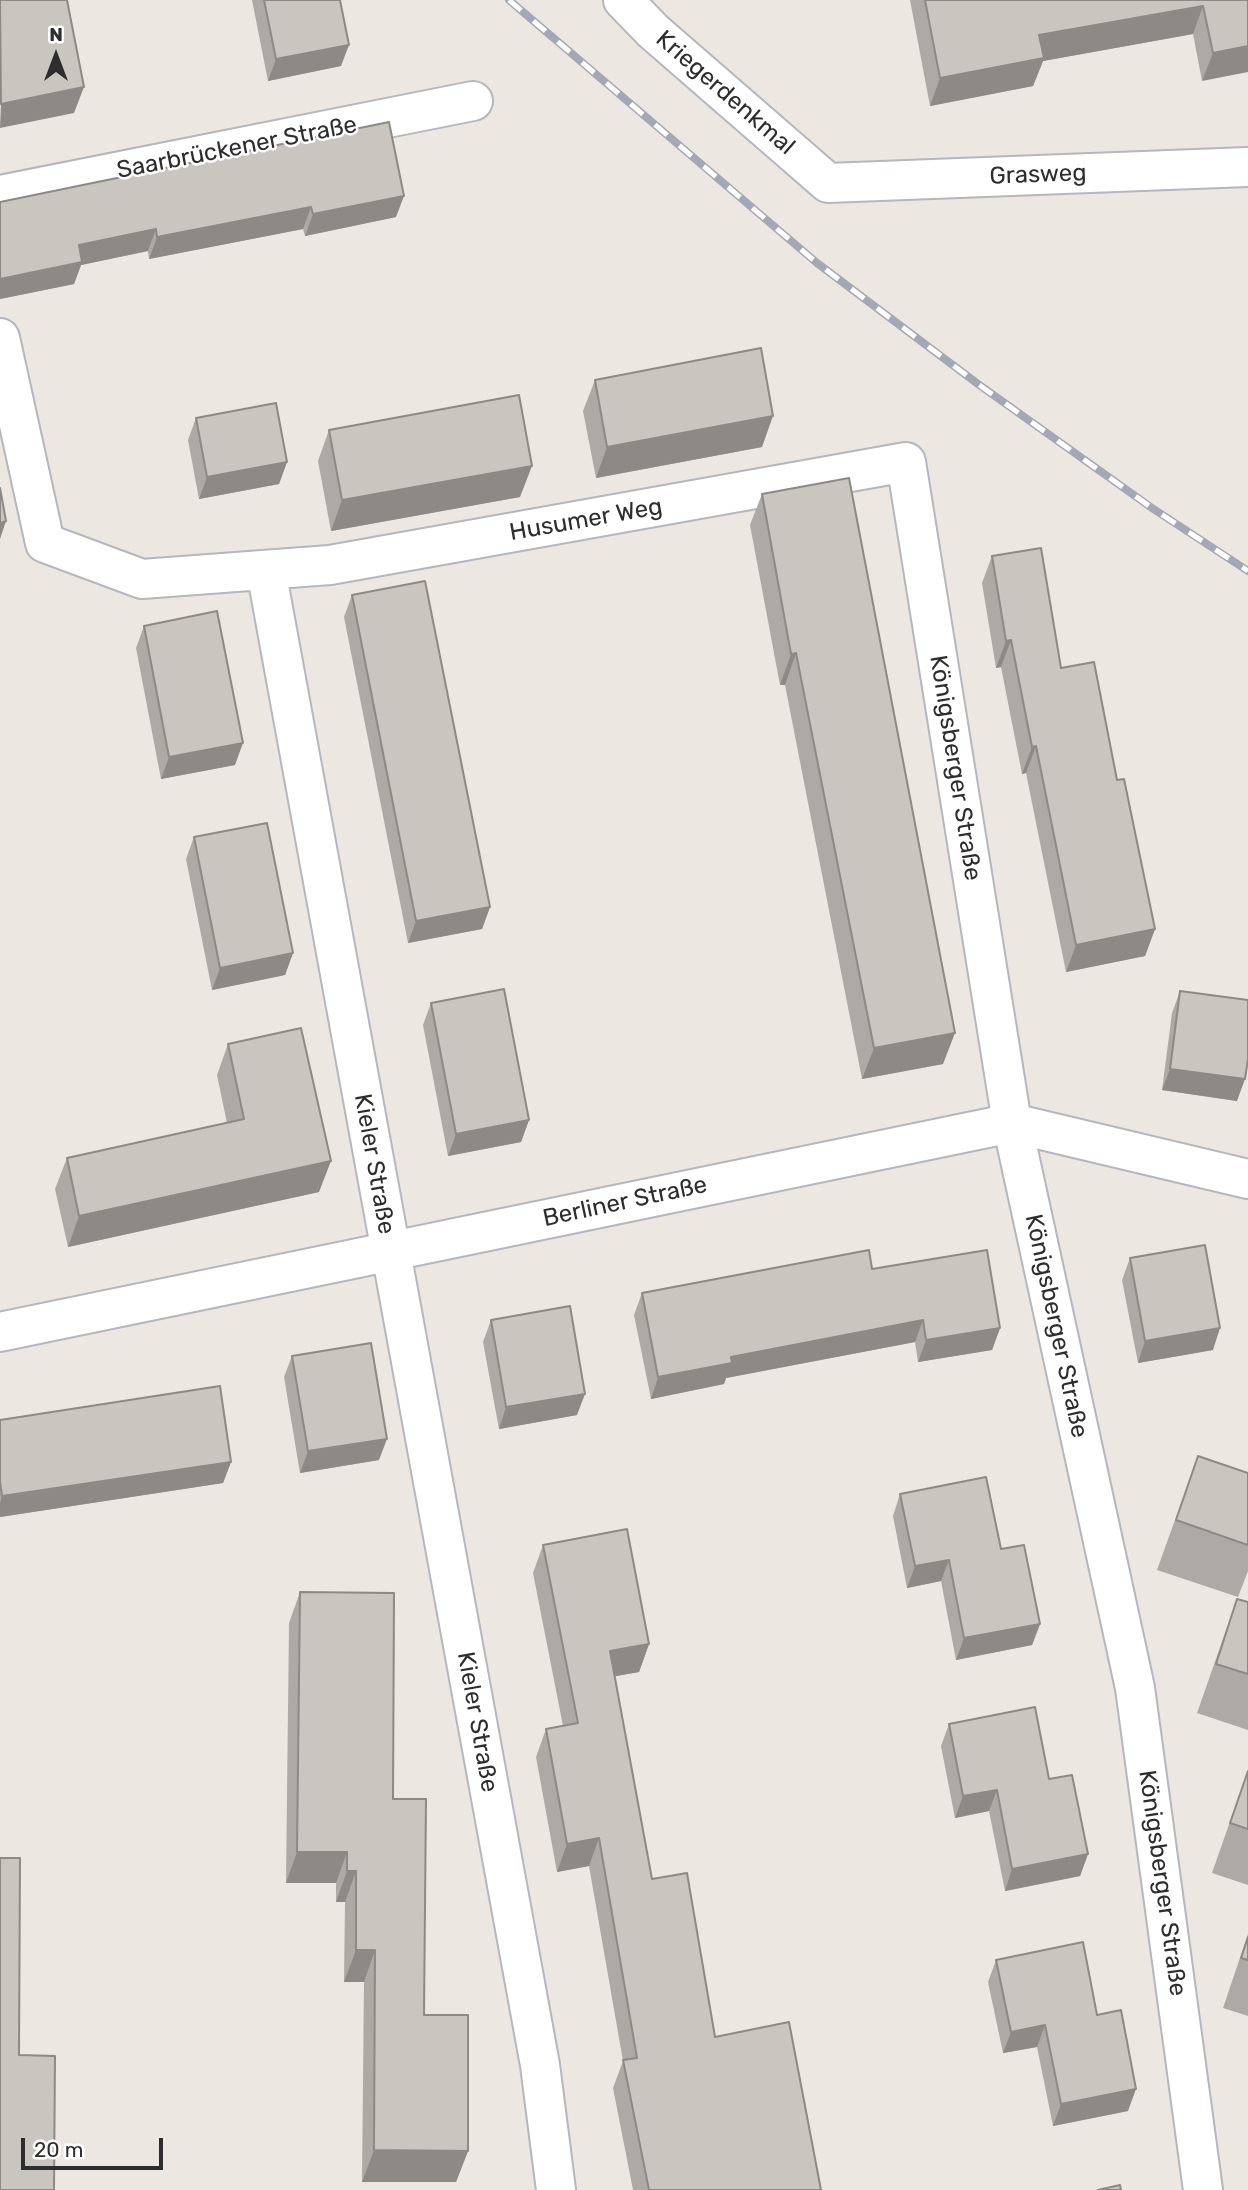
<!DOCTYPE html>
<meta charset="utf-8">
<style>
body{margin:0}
#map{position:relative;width:1248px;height:2190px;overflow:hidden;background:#ede7e1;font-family:Rubik,sans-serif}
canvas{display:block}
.north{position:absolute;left:21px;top:21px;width:70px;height:70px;-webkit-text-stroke:5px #fff;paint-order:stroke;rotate:0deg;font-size:19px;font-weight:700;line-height:28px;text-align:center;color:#2d2d2d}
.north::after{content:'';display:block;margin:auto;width:24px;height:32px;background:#2d2d2d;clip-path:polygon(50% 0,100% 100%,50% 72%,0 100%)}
.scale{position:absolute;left:21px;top:2138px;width:142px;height:32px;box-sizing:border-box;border:4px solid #2d2d2d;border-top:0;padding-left:9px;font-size:21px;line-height:24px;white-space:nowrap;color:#2d2d2d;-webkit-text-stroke:5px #fff;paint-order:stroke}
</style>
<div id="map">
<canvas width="1248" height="2190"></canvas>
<div class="north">N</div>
<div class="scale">20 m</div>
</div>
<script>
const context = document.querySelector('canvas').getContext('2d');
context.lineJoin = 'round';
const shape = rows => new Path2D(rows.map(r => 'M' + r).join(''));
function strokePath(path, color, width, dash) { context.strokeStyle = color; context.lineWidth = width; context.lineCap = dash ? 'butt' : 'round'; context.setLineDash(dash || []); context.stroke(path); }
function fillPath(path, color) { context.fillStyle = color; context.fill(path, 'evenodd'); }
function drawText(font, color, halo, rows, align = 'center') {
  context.font = font + ' Rubik,sans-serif'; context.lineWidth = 5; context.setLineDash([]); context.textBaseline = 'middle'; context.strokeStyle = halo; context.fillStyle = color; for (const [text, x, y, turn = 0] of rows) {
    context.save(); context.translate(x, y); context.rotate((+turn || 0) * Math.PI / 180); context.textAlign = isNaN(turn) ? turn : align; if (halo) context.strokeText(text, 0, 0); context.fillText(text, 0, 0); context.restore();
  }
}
const street = shape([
 [623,0,653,31,828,183,1248,167],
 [0,195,473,101],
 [0,338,45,543,142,579,330,565,906,462,1012,1123,1135,1688,1203,2190],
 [266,570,540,2065,556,2190],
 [0,1332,1012,1123,1248,1179]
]);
strokePath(street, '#b4b7bf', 42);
strokePath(street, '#fff', 38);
const rail = shape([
 [509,0,817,263,978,384,1152,508,1248,571]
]);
strokePath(rail, '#a4a7b5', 8);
strokePath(rail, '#fff', 5, [16]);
fillPath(shape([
 [252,0,340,0,341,66,268,81],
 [910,0,1248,0,1202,81,1193,34,1043,61,1033,86,930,106],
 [389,122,396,217,305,236,303,229,149,259,148,251,81,265,74,284,0,299,0,202],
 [595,380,762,447,596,478,583,411],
 [196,418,287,462,279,484,199,499,188,440],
 [329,430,520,497,331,531,318,461],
 [762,494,943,1064,862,1079,785,685,780,685,750,525],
 [992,556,1061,668,1117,780,1155,929,1145,956,1066,972,1026,773,1022,774,1001,667,996,668,982,583],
 [352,595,490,907,482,929,408,943,344,617],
 [144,626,235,765,161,779,136,648],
 [194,837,293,953,285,975,212,990,186,859],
 [1180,991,1237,1101,1162,1090,1172,1013],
 [431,1003,529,1120,521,1142,448,1156,423,1025],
 [228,1044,319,1192,68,1247,55,1189,67,1158,227,1123,217,1075],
 [1130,1258,1213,1350,1138,1363,1122,1280],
 [872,1269,1000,1328,992,1350,918,1362,915,1342,726,1378,724,1384,651,1399,634,1315,642,1293],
 [491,1320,577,1415,499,1429,483,1342],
 [292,1356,379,1460,300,1473,284,1377],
 [0,1420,231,1462,223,1483,0,1517],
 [1198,1456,1248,1473,1248,1571,1238,1597,1157,1570],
 [900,1494,1001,1549,1040,1624,1032,1645,956,1660,941,1581,907,1588,893,1516],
 [543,1545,649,1644,639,1672,615,1676,652,1879,715,2037,821,2190,633,2190,613,2088,623,2061,589,1866,557,1872,536,1757,546,1729,563,1726,533,1573],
 [300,1592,393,1799,424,2015,468,2151,456,2182,362,2182,364,1982,344,1982,345,1902,336,1902,336,1883,286,1883,289,1623],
 [1237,1599,1248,1602,1248,1730,1197,1713],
 [949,1724,1049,1779,1088,1854,1080,1876,1005,1891,989,1811,955,1818,941,1746],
 [1248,1770,1248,1885,1212,1873],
 [1248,1934,1248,2016,1223,2008],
 [996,1960,1097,2015,1128,2111,1053,2126,1037,2047,1003,2053,988,1982]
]), '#ada9a4');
fillPath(shape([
 [1203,6,1193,34,1043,61,1033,86,930,106,940,78,1039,35],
 [349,45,341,66,268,81,276,59],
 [1248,46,1248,72,1202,81,1213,53],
 [84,87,74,113,0,128,1,104],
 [404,196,396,217,305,236,313,214],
 [311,207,303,229,149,259,157,237],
 [156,229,148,251,81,265,74,284,0,299,0,279,79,245],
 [773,416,762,447,596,478,607,447],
 [287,462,279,484,199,499,207,477],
 [532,466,520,497,331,531,342,500],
 [6,521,0,539,0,523],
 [1011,640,1001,667,996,668,1006,641],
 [796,653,785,685,780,685,791,654],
 [243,743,235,765,161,779,169,757],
 [1036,746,1026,773,1022,774,1032,747],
 [490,907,482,929,408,943,416,921],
 [1155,929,1145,956,1066,972,1076,945],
 [293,953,285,975,212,990,220,968],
 [955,1033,943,1064,862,1079,874,1048],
 [1170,1069,1245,1079,1237,1101,1162,1090],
 [529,1120,521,1142,448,1156,456,1134],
 [331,1161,319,1192,68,1247,79,1216],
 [923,1320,915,1342,726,1378,724,1384,651,1399,658,1377,731,1357],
 [1000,1328,992,1350,918,1362,926,1340],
 [1220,1328,1213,1350,1138,1363,1145,1341],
 [585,1394,577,1415,499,1429,506,1407],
 [387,1439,379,1460,300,1473,308,1451],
 [231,1462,223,1483,0,1517,0,1503,2,1496],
 [949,1560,941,1581,907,1588,915,1566],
 [1040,1624,1032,1645,956,1660,964,1638],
 [649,1644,639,1672,600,1679,610,1651],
 [997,1790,989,1811,955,1818,963,1796],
 [599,1838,589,1866,557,1872,567,1844],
 [297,1852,347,1852,336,1883,286,1883],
 [1088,1854,1080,1876,1005,1891,1012,1869],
 [347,1871,356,1871,345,1902,336,1902],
 [356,1950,375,1950,364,1982,344,1982],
 [1045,2025,1037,2047,1003,2053,1011,2032],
 [1136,2089,1128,2111,1053,2126,1061,2104],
 [374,2150,468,2151,456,2182,362,2182]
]), '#8d8a86');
const building = shape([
 [0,0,67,0,84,87,1,104,0,0],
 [264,0,340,0,349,45,276,59,264,0],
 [925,0,1248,0,1248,46,1213,53,1203,6,1039,35,1044,58,940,78,925,0],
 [389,122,404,196,313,214,311,207,157,237,156,229,79,245,82,262,0,279,0,202,389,122],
 [761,348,773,416,607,447,595,380,761,348],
 [519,395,532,466,342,500,329,430,519,395],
 [276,403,287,462,207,477,196,418,276,403],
 [849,478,955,1033,874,1048,796,653,791,654,762,494,849,478],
 [0,488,6,521,0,523,0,488],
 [1041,548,1061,668,1094,662,1117,780,1124,779,1155,929,1076,945,1036,746,1032,747,1011,640,1006,641,992,556,1041,548],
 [425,581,490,907,416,921,352,595,425,581],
 [217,611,243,743,169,757,144,626,217,611],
 [267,823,293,953,220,968,194,837,267,823],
 [504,989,529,1120,456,1134,431,1003,504,989],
 [1180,991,1248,1000,1248,1059,1245,1079,1170,1069,1180,991],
 [301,1028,331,1161,79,1216,67,1158,244,1119,228,1044,301,1028],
 [1205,1245,1220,1328,1145,1341,1130,1258,1205,1245],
 [869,1250,872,1269,987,1250,1000,1328,926,1340,923,1320,731,1357,732,1363,658,1377,642,1293,869,1250],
 [570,1306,585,1394,506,1407,491,1320,570,1306],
 [371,1343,387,1439,308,1451,292,1356,371,1343],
 [220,1386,231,1462,2,1496,0,1481,0,1420,220,1386],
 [1198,1456,1248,1473,1248,1545,1176,1520,1198,1456],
 [986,1477,1001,1549,1024,1545,1040,1624,964,1638,949,1560,915,1566,900,1494,986,1477],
 [627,1529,649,1644,610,1651,652,1879,687,1873,715,2037,789,2022,821,2190,649,2190,623,2060,637,2058,599,1838,567,1844,546,1729,578,1723,543,1545,627,1529],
 [300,1592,394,1593,393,1799,426,1799,424,2015,468,2015,468,2151,374,2150,375,1950,356,1950,356,1871,347,1871,347,1852,297,1852,300,1592],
 [1237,1599,1248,1602,1248,1674,1216,1664,1237,1599],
 [1035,1707,1049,1779,1072,1775,1088,1854,1012,1869,997,1790,963,1796,949,1724,1035,1707],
 [1248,1771,1248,1829,1230,1823,1248,1771],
 [0,1858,20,1858,19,2055,55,2056,54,2190,0,2190,0,1858],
 [1248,1937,1248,1960,1241,1958,1248,1937],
 [1083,1942,1097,2015,1121,2010,1136,2089,1061,2104,1045,2025,1011,2032,996,1960,1083,1942],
 [1120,2185,1121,2190,1098,2190,1120,2185]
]);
fillPath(building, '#c9c5bf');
strokePath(building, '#8d8a86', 2);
drawText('24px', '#2d2d2d', '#fff', [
 ["Kriegerdenkmal",725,93,41],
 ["Saarbrückener Straße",237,148,-11],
 ["Grasweg",1038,175,-2],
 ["Husumer Weg",586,520,-10],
 ["Königsberger Straße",955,768,81],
 ["Kieler Straße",374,1164,80],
 ["Berliner Straße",625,1202,-12],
 ["Königsberger Straße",1056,1326,78],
 ["Kieler Straße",477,1722,80],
 ["Königsberger Straße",1162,1883,82]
]);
</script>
